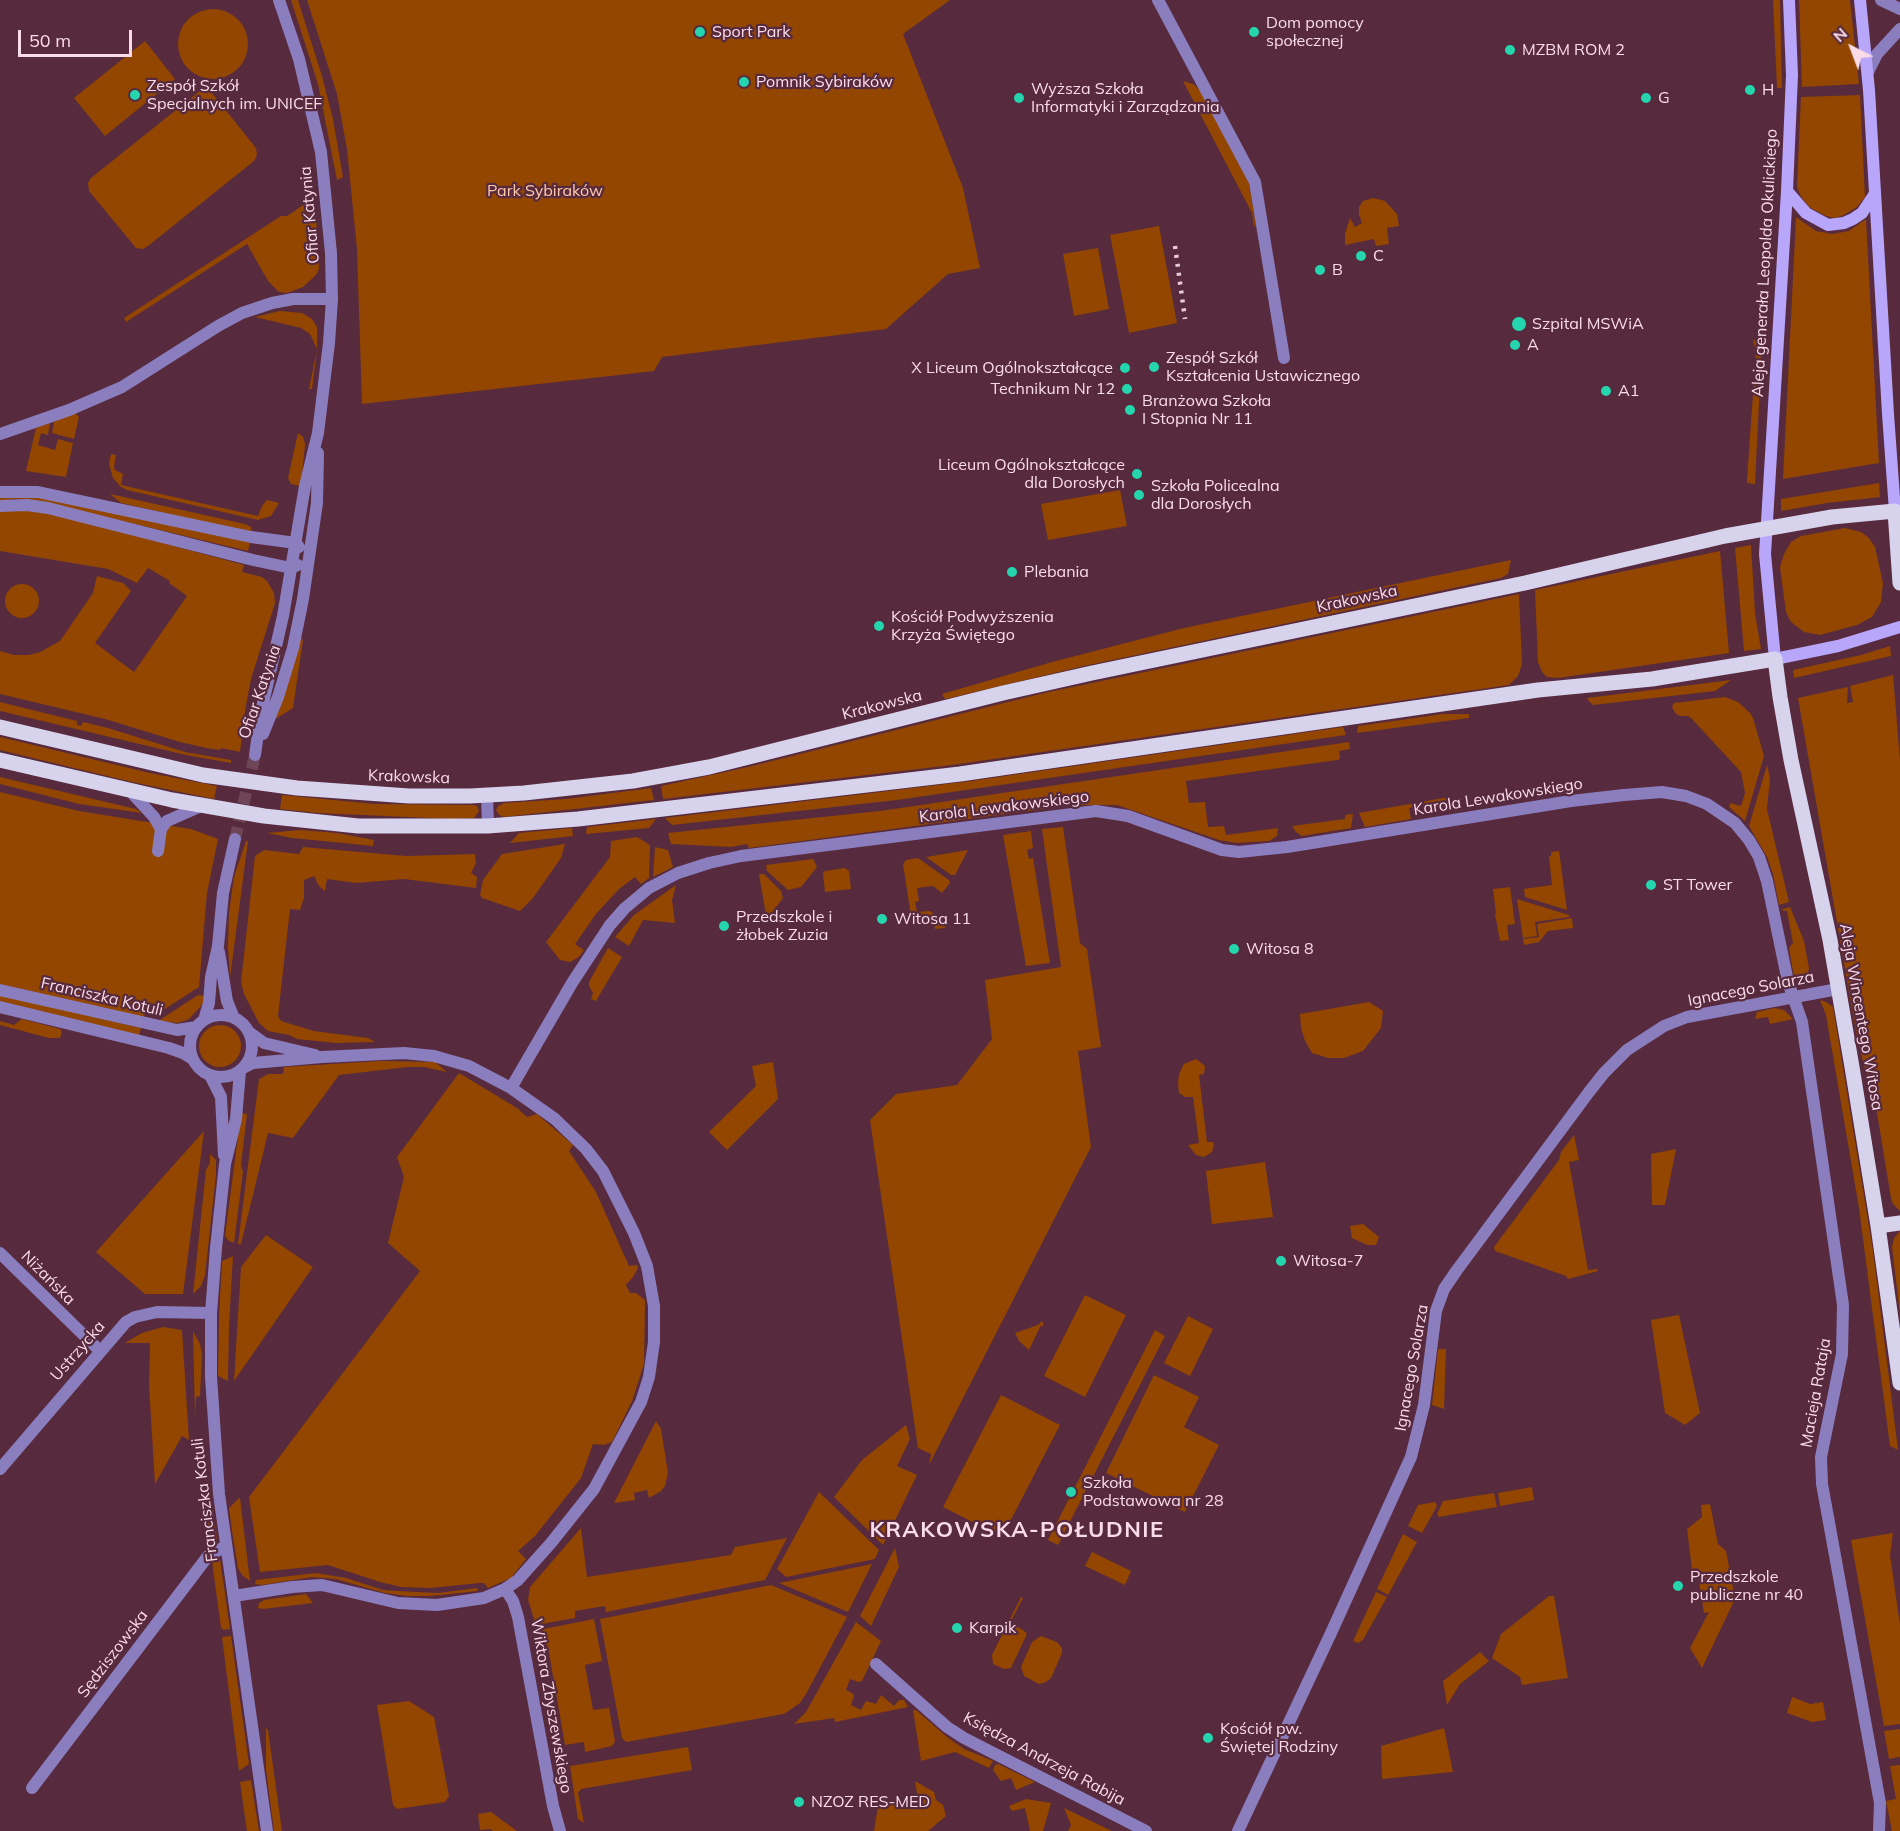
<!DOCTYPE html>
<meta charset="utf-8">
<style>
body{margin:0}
#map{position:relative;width:1900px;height:1831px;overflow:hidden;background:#572a3e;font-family:Mulish,sans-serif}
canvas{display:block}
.north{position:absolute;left:1822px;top:18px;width:60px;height:60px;-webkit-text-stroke:4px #572a3e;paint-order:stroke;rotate:318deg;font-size:16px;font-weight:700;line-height:24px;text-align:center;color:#fadce8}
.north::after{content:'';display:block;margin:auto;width:21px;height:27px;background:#fadce8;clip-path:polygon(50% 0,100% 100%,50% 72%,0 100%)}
.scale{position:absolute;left:18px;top:30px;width:114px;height:27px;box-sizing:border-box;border:3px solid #fadce8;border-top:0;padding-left:8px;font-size:18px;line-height:21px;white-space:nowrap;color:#fadce8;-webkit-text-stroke:4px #572a3e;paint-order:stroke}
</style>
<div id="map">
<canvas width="1900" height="1831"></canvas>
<div class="north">N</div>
<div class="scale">50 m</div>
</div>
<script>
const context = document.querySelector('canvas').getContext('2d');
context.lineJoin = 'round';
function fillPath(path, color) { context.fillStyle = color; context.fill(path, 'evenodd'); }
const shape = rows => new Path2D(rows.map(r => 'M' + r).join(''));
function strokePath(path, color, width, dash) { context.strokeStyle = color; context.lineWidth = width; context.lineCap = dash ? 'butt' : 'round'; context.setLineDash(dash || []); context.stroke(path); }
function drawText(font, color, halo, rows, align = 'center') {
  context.font = font + ' Mulish,sans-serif'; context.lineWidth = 4.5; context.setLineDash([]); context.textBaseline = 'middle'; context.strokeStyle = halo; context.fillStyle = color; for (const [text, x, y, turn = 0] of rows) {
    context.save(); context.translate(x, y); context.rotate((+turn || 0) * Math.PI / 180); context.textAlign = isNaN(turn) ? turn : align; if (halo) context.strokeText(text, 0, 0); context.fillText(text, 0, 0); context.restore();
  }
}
fillPath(shape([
 [291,0,298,0,322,76,333,119,343,177,337,180,318,84],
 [307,0,950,0,903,34,963,188,980,268,948,274,886,329,662,357,654,371,362,404,357,249,347,149,337,94],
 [1773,0,1780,0,1782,88,1777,88],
 [1799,0,1850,0,1859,84,1802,87],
 '178 44a35 35 0 1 1 70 0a35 35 0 1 1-70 0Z',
 [145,41,175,79,105,136,74,98],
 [1183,81,1193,84,1201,91,1249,183,1256,227,1254,226,1252,213],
 [201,90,207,90,212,93,256,148,257,155,254,161,148,246,143,249,136,248,89,191,88,183,91,178],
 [1860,95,1865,197,1857,207,1842,216,1834,218,1826,216,1809,207,1800,195,1797,186,1801,97],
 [315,197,319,269,316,275,303,287,287,293,279,292,268,281,247,244,126,322,124,318,281,216,287,216],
 [1373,198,1385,201,1397,214,1399,226,1387,228,1389,244,1376,246,1374,239,1345,245,1345,234,1350,218,1355,227,1362,223,1359,215,1359,207,1363,201],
 [1796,217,1816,231,1832,234,1849,231,1866,219,1879,463,1783,479],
 [1159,226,1177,323,1129,333,1110,235],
 [1098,248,1109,309,1074,316,1063,254],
 [280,311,302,313,312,319,317,327,317,349,312,389,309,389,317,349,310,334,301,328,255,317],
 [1753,340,1760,340,1761,363,1755,484,1747,483,1747,479,1756,352],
 [75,413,79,417,74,439,52,433,54,421],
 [50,423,48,435,41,433,38,445,55,450,58,439,73,443,66,477,26,471,36,428],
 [298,433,303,437,305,444,301,486,291,484,288,478],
 [111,454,116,455,114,467,115,470,123,474,121,485,258,516,262,506,267,500,279,503,271,516,258,520,127,490,121,487,113,478,109,464],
 [1879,483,1880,497,1827,503,1781,511,1781,499],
 [1120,490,1127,526,1048,540,1041,504],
 [110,494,245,524,251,527,252,533,121,503],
 [0,496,41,497,250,542,248,551,47,503,15,499,0,501],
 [12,508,63,516,244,565,242,572,262,577,267,581,274,593,275,603,251,679,245,711,240,752,221,748,220,750,206,748,180,742,105,719,0,694,0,651,14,655,29,655,40,652,60,641,93,593,97,576,123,583,131,591,95,643,134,672,187,596,169,583,170,581,148,568,137,583,108,569,0,551,0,510],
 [1845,528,1861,532,1869,538,1875,547,1883,583,1881,602,1872,617,1857,625,1820,635,1804,632,1791,622,1786,612,1780,567,1784,554,1791,542,1801,536],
 [1751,545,1755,613,1761,649,1744,651,1735,548],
 [1720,551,1729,653,1558,678,1547,677,1542,672,1538,662,1535,590],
 [1511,560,1508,574,1501,578,1084,666,950,698,945,699,942,694,1052,662,1184,628],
 '5 601a17 17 0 1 1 34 0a17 17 0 1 1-34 0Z',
 [1519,594,1522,664,1518,676,1509,685,952,765,663,799,661,786,748,767,1044,693],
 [301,638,303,640,293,708,277,718,275,716],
 [1890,646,1891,656,1794,678,1793,670,1861,655],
 [1893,675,1900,760,1900,1211,1893,1204,1891,1198,1877,1113,1858,1043,1798,698,1848,687,1847,703,1853,702,1850,686],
 [1731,680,1715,691,1593,705,1588,700,1587,698],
 [1725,697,1738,702,1750,713,1753,718,1764,756,1745,821,1729,807,1730,803,1741,806,1745,793,1741,772,1691,718,1688,716,1680,716,1676,714,1672,707,1674,703],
 [0,702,77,721,77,725,81,726,83,722,108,728,185,752,231,760,231,763,186,755,0,711],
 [1443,714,1469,714,1469,718,1357,733,1358,726],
 [1343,727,1346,735,897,800,672,825,665,818,971,781],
 [0,737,150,773,217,786,214,799,132,782,0,750],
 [1349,742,1350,749,1339,751,1340,759,1337,760,1186,781,1189,803,1205,802,1208,827,1224,826,1226,835,1278,828,1277,836,1269,841,1237,843,1219,840,1117,805,1073,805,749,848,747,844,731,847,671,844,668,833,880,811],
 [1767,765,1770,778,1767,809,1789,902,1779,905,1773,874,1767,857,1749,826],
 [0,777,136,809,142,813,79,804,0,784],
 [651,788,654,800,504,817,499,815,496,810,498,806,504,803,566,799],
 [0,792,79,811,191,829,218,839,207,893,199,987,157,1014,145,1011,144,1018,0,984],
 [282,795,375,804,473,805,477,806,479,811,474,818,452,819,317,813,280,809],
 [1449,797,1450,802,1409,808,1411,819,1365,827,1359,813],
 [1353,814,1351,828,1302,836,1296,832,1292,826,1345,819,1345,815],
 [656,819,649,828,586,834,587,827],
 [1063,827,1080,943,1087,949,1101,1047,1078,1051,1091,1147,929,1465,931,1454,918,1448,870,1120,896,1094,957,1085,992,1039,985,980,1061,967,1042,829],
 [572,828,573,836,510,843,519,833],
 [300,830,337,833,374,840,373,846,292,838,267,833],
 [1031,831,1033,848,1027,850,1029,859,1033,858,1050,963,1026,966,1003,835],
 [637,837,650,845,649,878,641,884,635,877,619,889,596,914,575,944,584,950,579,957,570,962,560,960,546,942,610,857,611,841],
 [246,841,248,841,230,978,228,946,229,913,234,877],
 [565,844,561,858,533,898,520,911,482,898,480,895,483,880,502,854],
 [303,847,406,856,475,854,476,863,471,873,477,877,476,888,404,879,356,883,327,879,325,891,319,886,314,876,304,880,304,898,300,910,290,909,278,1016,281,1021,314,1031,368,1038,375,1042,336,1043,297,1039,289,1035,268,1031,259,1023,244,994,241,982,255,856,264,850,299,854],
 [655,847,668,850,673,867,653,877],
 [968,850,955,875,951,875,926,857],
 [1559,851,1567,910,1525,897,1524,889,1552,885,1549,856,1551,856,1551,852],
 [918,858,949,880,950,883,942,893,933,886,917,888,919,901,915,902,917,912,930,911,944,922,945,928,935,929,934,924,927,918,919,920,911,916,903,864,906,860],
 [813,859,817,867,801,887,788,890,767,871,766,865],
 [845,868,849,871,851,889,825,892,823,873,825,871],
 [759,874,764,874,781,891,783,898,773,911,773,915,766,915],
 [676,885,672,900,675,923,643,920,629,946,615,937,634,915],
 [1510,887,1515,924,1507,925,1509,940,1500,941,1495,914,1496,913,1493,889],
 [1517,899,1569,915,1569,917,1535,922,1537,936,1523,938],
 [1790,907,1804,941,1809,968,1807,977,1794,977,1789,948,1793,943,1787,911,1780,910],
 [1572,918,1573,928,1548,931,1539,942,1524,945,1523,939,1539,937,1537,924],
 [608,948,622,957,596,1001,591,999,593,993,589,986,589,982],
 [0,995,141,1028,139,1036,0,1001],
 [198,995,205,996,202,1005,189,1019,178,1023,158,1021],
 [1820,1000,1826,1002,1833,1007,1873,1251,1898,1450,1890,1446,1859,1208,1826,1015],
 [1369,1002,1383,1011,1381,1028,1363,1051,1344,1058,1328,1058,1312,1053,1305,1041,1301,1028,1300,1014],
 [1774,1008,1784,1010,1793,1019,1770,1024,1768,1017,1755,1019,1757,1012],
 [0,1018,0,1021,14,1025,22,1019,60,1029,62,1032,60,1038,49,1038,0,1025],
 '199 1046a21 21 0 1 1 42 0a21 21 0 1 1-42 0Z',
 [1196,1059,1205,1066,1204,1074,1199,1075,1207,1142,1213,1142,1214,1145,1212,1152,1204,1157,1196,1155,1188,1145,1199,1143,1193,1097,1185,1097,1179,1093,1178,1082,1179,1074,1184,1064],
 [380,1061,435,1062,447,1072,424,1067,408,1067,339,1075,293,1138,268,1133,241,1244,238,1244,259,1079,268,1074,283,1074,284,1067],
 [773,1062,778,1099,727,1150,709,1132,756,1086,752,1066],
 [459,1073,517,1108,527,1117,537,1114,573,1145,569,1151,596,1192,629,1266,637,1265,638,1268,633,1277,626,1285,630,1293,636,1293,645,1300,644,1364,632,1401,612,1442,604,1445,593,1444,581,1478,535,1536,518,1551,526,1559,511,1578,488,1588,484,1583,479,1583,431,1588,401,1587,380,1582,328,1565,260,1572,249,1497,420,1271,388,1243,404,1177,397,1157],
 [241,1113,247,1114,241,1165,243,1172,234,1243,229,1241,225,1236],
 [204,1131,183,1294,145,1294,96,1252],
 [1574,1135,1579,1160,1569,1162,1588,1270,1597,1269,1598,1271,1568,1279,1566,1276,1495,1251,1494,1247,1559,1160,1561,1152],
 [1676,1149,1665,1205,1652,1205,1651,1154],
 [210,1154,216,1160,216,1175,205,1275,201,1286,193,1294,206,1170,210,1163],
 [1265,1162,1273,1217,1212,1224,1206,1171],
 [1363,1224,1379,1237,1376,1245,1367,1245,1352,1238,1350,1226],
 [1900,1231,1900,1314,1892,1247,1894,1238],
 [266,1235,313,1267,234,1381,241,1267],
 [233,1256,229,1326,228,1381,218,1376,219,1316,222,1261],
 [1085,1295,1126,1315,1085,1397,1044,1376],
 [1679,1315,1700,1413,1685,1425,1665,1413,1651,1320],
 [1188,1316,1213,1329,1190,1376,1164,1363],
 [1042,1321,1044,1325,1040,1327,1029,1350,1019,1341,1015,1333,1038,1325],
 [163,1327,182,1330,189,1440,182,1436,155,1484,149,1385,150,1343,125,1343,142,1333],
 [1155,1330,1165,1336,1058,1545,1048,1540],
 [193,1331,200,1344,202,1354,200,1396,196,1397,195,1418],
 [1438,1349,1446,1349,1444,1409,1432,1405],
 [1154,1375,1199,1397,1184,1427,1219,1445,1185,1512,1106,1473],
 [1001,1395,1060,1425,1002,1537,943,1507],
 [656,1421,661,1429,668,1473,665,1486,661,1491,649,1498,647,1490,634,1493,635,1500,614,1503],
 [906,1425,910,1439,897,1466,917,1475,883,1545,834,1497,862,1460],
 [205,1487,212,1507,217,1538,209,1548,202,1492],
 [1532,1487,1534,1500,1500,1506,1498,1493],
 [819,1492,879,1550,875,1559,786,1577,777,1569],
 [1494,1493,1497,1507,1439,1517,1437,1514,1443,1501],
 [239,1498,240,1498,250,1581,242,1575,238,1568,232,1531,229,1508],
 [1435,1502,1437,1506,1422,1533,1408,1526,1418,1505],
 [1710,1504,1718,1544,1726,1551,1735,1599,1702,1668,1690,1648,1709,1612,1704,1613,1697,1568,1692,1569,1687,1529,1702,1517,1701,1505],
 [581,1528,587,1577,731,1555,735,1547,787,1538,765,1580,606,1612,605,1606,575,1611,575,1618,536,1625,528,1600,530,1587],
 [1893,1533,1890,1555,1900,1625,1900,1724,1884,1726,1851,1540],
 [1403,1534,1417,1542,1388,1595,1377,1589],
 [895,1548,899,1567,871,1626,860,1616],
 [1092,1552,1131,1571,1125,1585,1085,1566],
 [220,1559,230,1629,224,1630,221,1628,212,1561],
 [872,1564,848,1612,779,1583],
 [316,1573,346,1578,383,1590,397,1591,438,1593,477,1588,478,1591,430,1596,407,1596,385,1593,336,1579,312,1577,262,1585,255,1584,256,1580],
 [771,1585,847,1617,806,1694,800,1703,784,1714,626,1742,622,1738,600,1619],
 [1376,1592,1387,1597,1363,1640,1358,1643,1353,1641],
 [306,1594,313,1603,263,1609,258,1608,259,1603,264,1600],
 [1549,1596,1554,1596,1568,1678,1522,1685,1520,1677,1492,1658,1501,1634],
 [1021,1597,1023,1598,1010,1623,1023,1630,1027,1634,1011,1668,1004,1669,993,1664,992,1655],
 [594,1619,602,1661,585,1665,593,1710,609,1708,615,1741,612,1746,585,1752,584,1742,565,1745,548,1647,538,1630],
 [856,1622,881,1641,862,1681,858,1682,850,1679,846,1690,852,1693,854,1696,851,1705,861,1710,866,1701,876,1704,881,1695,894,1706,899,1700,904,1700,908,1707,835,1722,834,1718,794,1724,806,1712],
 [231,1636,249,1764,239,1771,222,1637],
 [1041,1636,1057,1642,1062,1648,1062,1653,1051,1678,1046,1682,1039,1684,1024,1676,1021,1667,1032,1642],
 [1480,1652,1489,1661,1460,1684,1447,1705,1443,1681],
 [1792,1697,1810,1704,1823,1702,1826,1720,1812,1722,1787,1713],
 [409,1701,434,1717,449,1796,445,1802,397,1809,393,1805,377,1705],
 [913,1710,916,1710,947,1737,964,1749,993,1761,989,1768,955,1752,921,1761],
 [266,1728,268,1730,282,1831,274,1831,266,1770],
 [1444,1728,1453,1772,1382,1779,1381,1746],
 [1900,1729,1900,1757,1889,1759,1884,1731],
 [688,1747,692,1770,581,1789,578,1793,584,1823,578,1819,570,1766],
 [998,1764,1035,1782,1016,1790,1011,1778,1001,1781,993,1770,995,1765],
 [1900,1765,1900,1831,1892,1831,1886,1801,1896,1799,1890,1766],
 [251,1780,259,1831,247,1831,240,1782],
 [915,1781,934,1792,936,1800,943,1805,946,1816,928,1831,874,1831,878,1806,918,1798],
 [1026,1799,1051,1803,1043,1831,1030,1831,1025,1808,1012,1811,1009,1806],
 [1064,1808,1112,1831,1068,1831,1071,1825],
 [491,1812,517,1831,493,1831,490,1829,480,1830,478,1814]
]), '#924600');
strokePath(shape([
 [235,839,255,755]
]), '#6f4558', 12, [12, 6]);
strokePath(shape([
 [1158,0,1255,182,1284,358],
 [1881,0,1900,9],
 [1868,72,1877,54,1900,29],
 [0,434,69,410,122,387,218,326,242,313,272,303,293,299,332,299],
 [130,791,154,817,161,829],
 [487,795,488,826],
 [158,851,161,829,167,821,201,806],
 [249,1032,264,1043,315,1055],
 [511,1088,572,983,610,925,625,908,649,888,678,873,709,863,741,856,1096,811,1128,816,1222,850,1239,852,1287,847,1571,801,1624,795,1662,792,1686,796,1707,804,1735,823,1749,840,1759,857,1767,881,1788,982,1802,1022,1843,1305,1842,1354,1821,1457,1822,1484,1880,1803,1879,1831],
 [0,1253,100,1351],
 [505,1589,513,1601,518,1617,553,1806,560,1831],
 [234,1596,292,1587,322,1585,398,1603,437,1605,484,1598,505,1589,518,1580,551,1543,594,1489,641,1402,649,1377,654,1342,654,1306,647,1266,634,1233,603,1171,586,1149,555,1119,511,1088,469,1066,434,1056,404,1053,322,1057,253,1063,243,1068],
 [876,1664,947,1727,964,1738,1146,1831],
 [32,1788,208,1556,226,1546],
 [1238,1831,1331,1633,1411,1457,1424,1405,1436,1311,1444,1289,1457,1270,1589,1092,1604,1073,1627,1050,1664,1026,1687,1017,1838,989]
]), '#8b7ebf', 12);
strokePath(shape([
 [0,492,38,492,251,537,296,543,299,547],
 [0,506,27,505,48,508,253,560,291,568,298,565],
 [263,734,278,697,293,648,303,599,317,503,318,453],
 [255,755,261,712,283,616,305,486,318,433,329,343,332,299,331,253,321,152,299,59,279,0],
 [219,952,227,1001,234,1018],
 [0,990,177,1030,197,1027],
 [0,1007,169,1048,183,1053,193,1059],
 '190 1046a31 31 0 1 1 62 0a31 31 0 1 1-62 0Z',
 [204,1020,209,1003,211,977,218,946,223,893,235,839],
 [240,1071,236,1119,225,1164,216,1248,211,1313,211,1377,219,1494,267,1831],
 [210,1075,221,1097,224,1155],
 [0,1469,126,1322,135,1317,157,1312,211,1313]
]), '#8b7ebf', 12);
strokePath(shape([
 [1789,0,1792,75,1787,191,1765,554,1775,659,1838,646,1900,627],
 [1860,0,1869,90,1888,414,1895,511,1900,510],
 [1787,191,1806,213,1828,225,1844,223,1853,219,1862,213,1874,195]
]), '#b7a6fa', 12);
strokePath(shape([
 [0,727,203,775,297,788,409,796,470,796,524,793,633,781,709,767,1003,693,1092,673,1525,583,1725,536,1832,517,1895,511,1900,583],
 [0,760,172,800,264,816,358,826,488,826,578,819,960,774,1538,690,1652,679,1775,659,1780,697,1791,760,1830,940,1852,1067,1878,1226,1900,1383],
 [1878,1226,1900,1223]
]), '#d7d3ed', 15);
strokePath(shape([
 [1175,246,1185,319]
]), '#e9cad6', 4.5, [3, 6]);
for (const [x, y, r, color] of [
 [700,32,6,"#24d5ae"],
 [1254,32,6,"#24d5ae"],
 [1510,50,6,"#24d5ae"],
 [744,82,6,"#24d5ae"],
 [1750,90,6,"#24d5ae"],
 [135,95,6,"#24d5ae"],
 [1019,98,6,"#24d5ae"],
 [1646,98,6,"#24d5ae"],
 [1361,256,6,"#24d5ae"],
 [1320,270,6,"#24d5ae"],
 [1519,324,8,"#24d5ae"],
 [1515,345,6,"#24d5ae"],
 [1154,367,6,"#24d5ae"],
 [1125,368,6,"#24d5ae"],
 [1127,389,6,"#24d5ae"],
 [1606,391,6,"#24d5ae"],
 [1130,410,6,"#24d5ae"],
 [1137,474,6,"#24d5ae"],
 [1139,495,6,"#24d5ae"],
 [1012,572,6,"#24d5ae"],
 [879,626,6,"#24d5ae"],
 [1651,885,6,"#24d5ae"],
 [882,919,6,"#24d5ae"],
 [724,926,6,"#24d5ae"],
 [1234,949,6,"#24d5ae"],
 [1281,1261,6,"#24d5ae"],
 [1071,1492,6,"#24d5ae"],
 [1678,1586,6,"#24d5ae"],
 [957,1628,6,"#24d5ae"],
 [1208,1738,6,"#24d5ae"],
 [799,1802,6,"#24d5ae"]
]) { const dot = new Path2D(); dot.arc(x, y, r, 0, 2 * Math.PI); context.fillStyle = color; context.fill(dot); strokePath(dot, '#572a3e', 2); }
drawText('16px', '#fadce8', '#572a3e', [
 ["Dom pomocy",1266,23],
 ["społecznej",1266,41],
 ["Sport Park",712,32],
 ["MZBM ROM 2",1522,50],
 ["Pomnik Sybiraków",756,82],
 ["Zespół Szkół",147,86],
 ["Specjalnych im. UNICEF",147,104],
 ["Wyższa Szkoła",1031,89],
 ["Informatyki i Zarządzania",1031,107],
 ["H",1762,90],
 ["G",1658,98],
 ["C",1373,256],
 ["B",1332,270],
 ["Szpital MSWiA",1532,324],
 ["A",1527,345],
 ["Zespół Szkół",1166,358],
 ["Kształcenia Ustawicznego",1166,376],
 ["X Liceum Ogólnokształcące",1113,368,"right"],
 ["Technikum Nr 12",1115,389,"right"],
 ["A1",1618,391],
 ["Branżowa Szkoła",1142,401],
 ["I Stopnia Nr 11",1142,419],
 ["Liceum Ogólnokształcące",1125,465,"right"],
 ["dla Dorosłych",1125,483,"right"],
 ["Szkoła Policealna",1151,486],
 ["dla Dorosłych",1151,504],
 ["Plebania",1024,572],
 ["Kościół Podwyższenia",891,617],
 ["Krzyża Świętego",891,635],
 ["ST Tower",1663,885],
 ["Przedszkole i",736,917],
 ["żłobek Zuzia",736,935],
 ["Witosa 11",894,919],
 ["Witosa 8",1246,949],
 ["Witosa-7",1293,1261],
 ["Szkoła",1083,1483],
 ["Podstawowa nr 28",1083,1501],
 ["Przedszkole",1690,1577],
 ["publiczne nr 40",1690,1595],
 ["Karpik",969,1628],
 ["Kościół pw.",1220,1729],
 ["Świętej Rodziny",1220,1747],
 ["NZOZ RES-MED",811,1802]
], 'left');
drawText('16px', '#ffc9a9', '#572a3e', [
 ["Park Sybiraków",545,191]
]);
drawText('16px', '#fadce8', '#572a3e', [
 ["Ofiar Katynia",310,215,-95],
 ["Aleja generała Leopolda Okulickiego",1765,263,-87],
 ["Krakowska",1357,599,-12],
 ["Ofiar Katynia",260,692,-71],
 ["Krakowska",882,705,-14],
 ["Krakowska",409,777,2],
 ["Karola Lewakowskiego",1498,797,-9],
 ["Karola Lewakowskiego",1004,807,-7],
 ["Ignacego Solarza",1751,989,-11],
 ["Franciszka Kotuli",102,997,13],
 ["Aleja Wincentego Witosa",1861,1017,80],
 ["Niżańska",48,1278,45],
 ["Ustrzycka",78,1351,-49],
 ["Ignacego Solarza",1412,1368,-80],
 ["Macieja Rataja",1816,1393,-80],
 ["Franciszka Kotuli",205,1500,-97],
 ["Sędziszowska",113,1654,-53],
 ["Wiktora Zbyszewskiego",551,1706,80],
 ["Księdza Andrzeja Rabija",1044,1759,28]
]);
context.letterSpacing = '1.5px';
drawText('bold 22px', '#fadce8', '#572a3e', [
 ["KRAKOWSKA-POŁUDNIE",1017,1530]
]);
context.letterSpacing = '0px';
</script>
